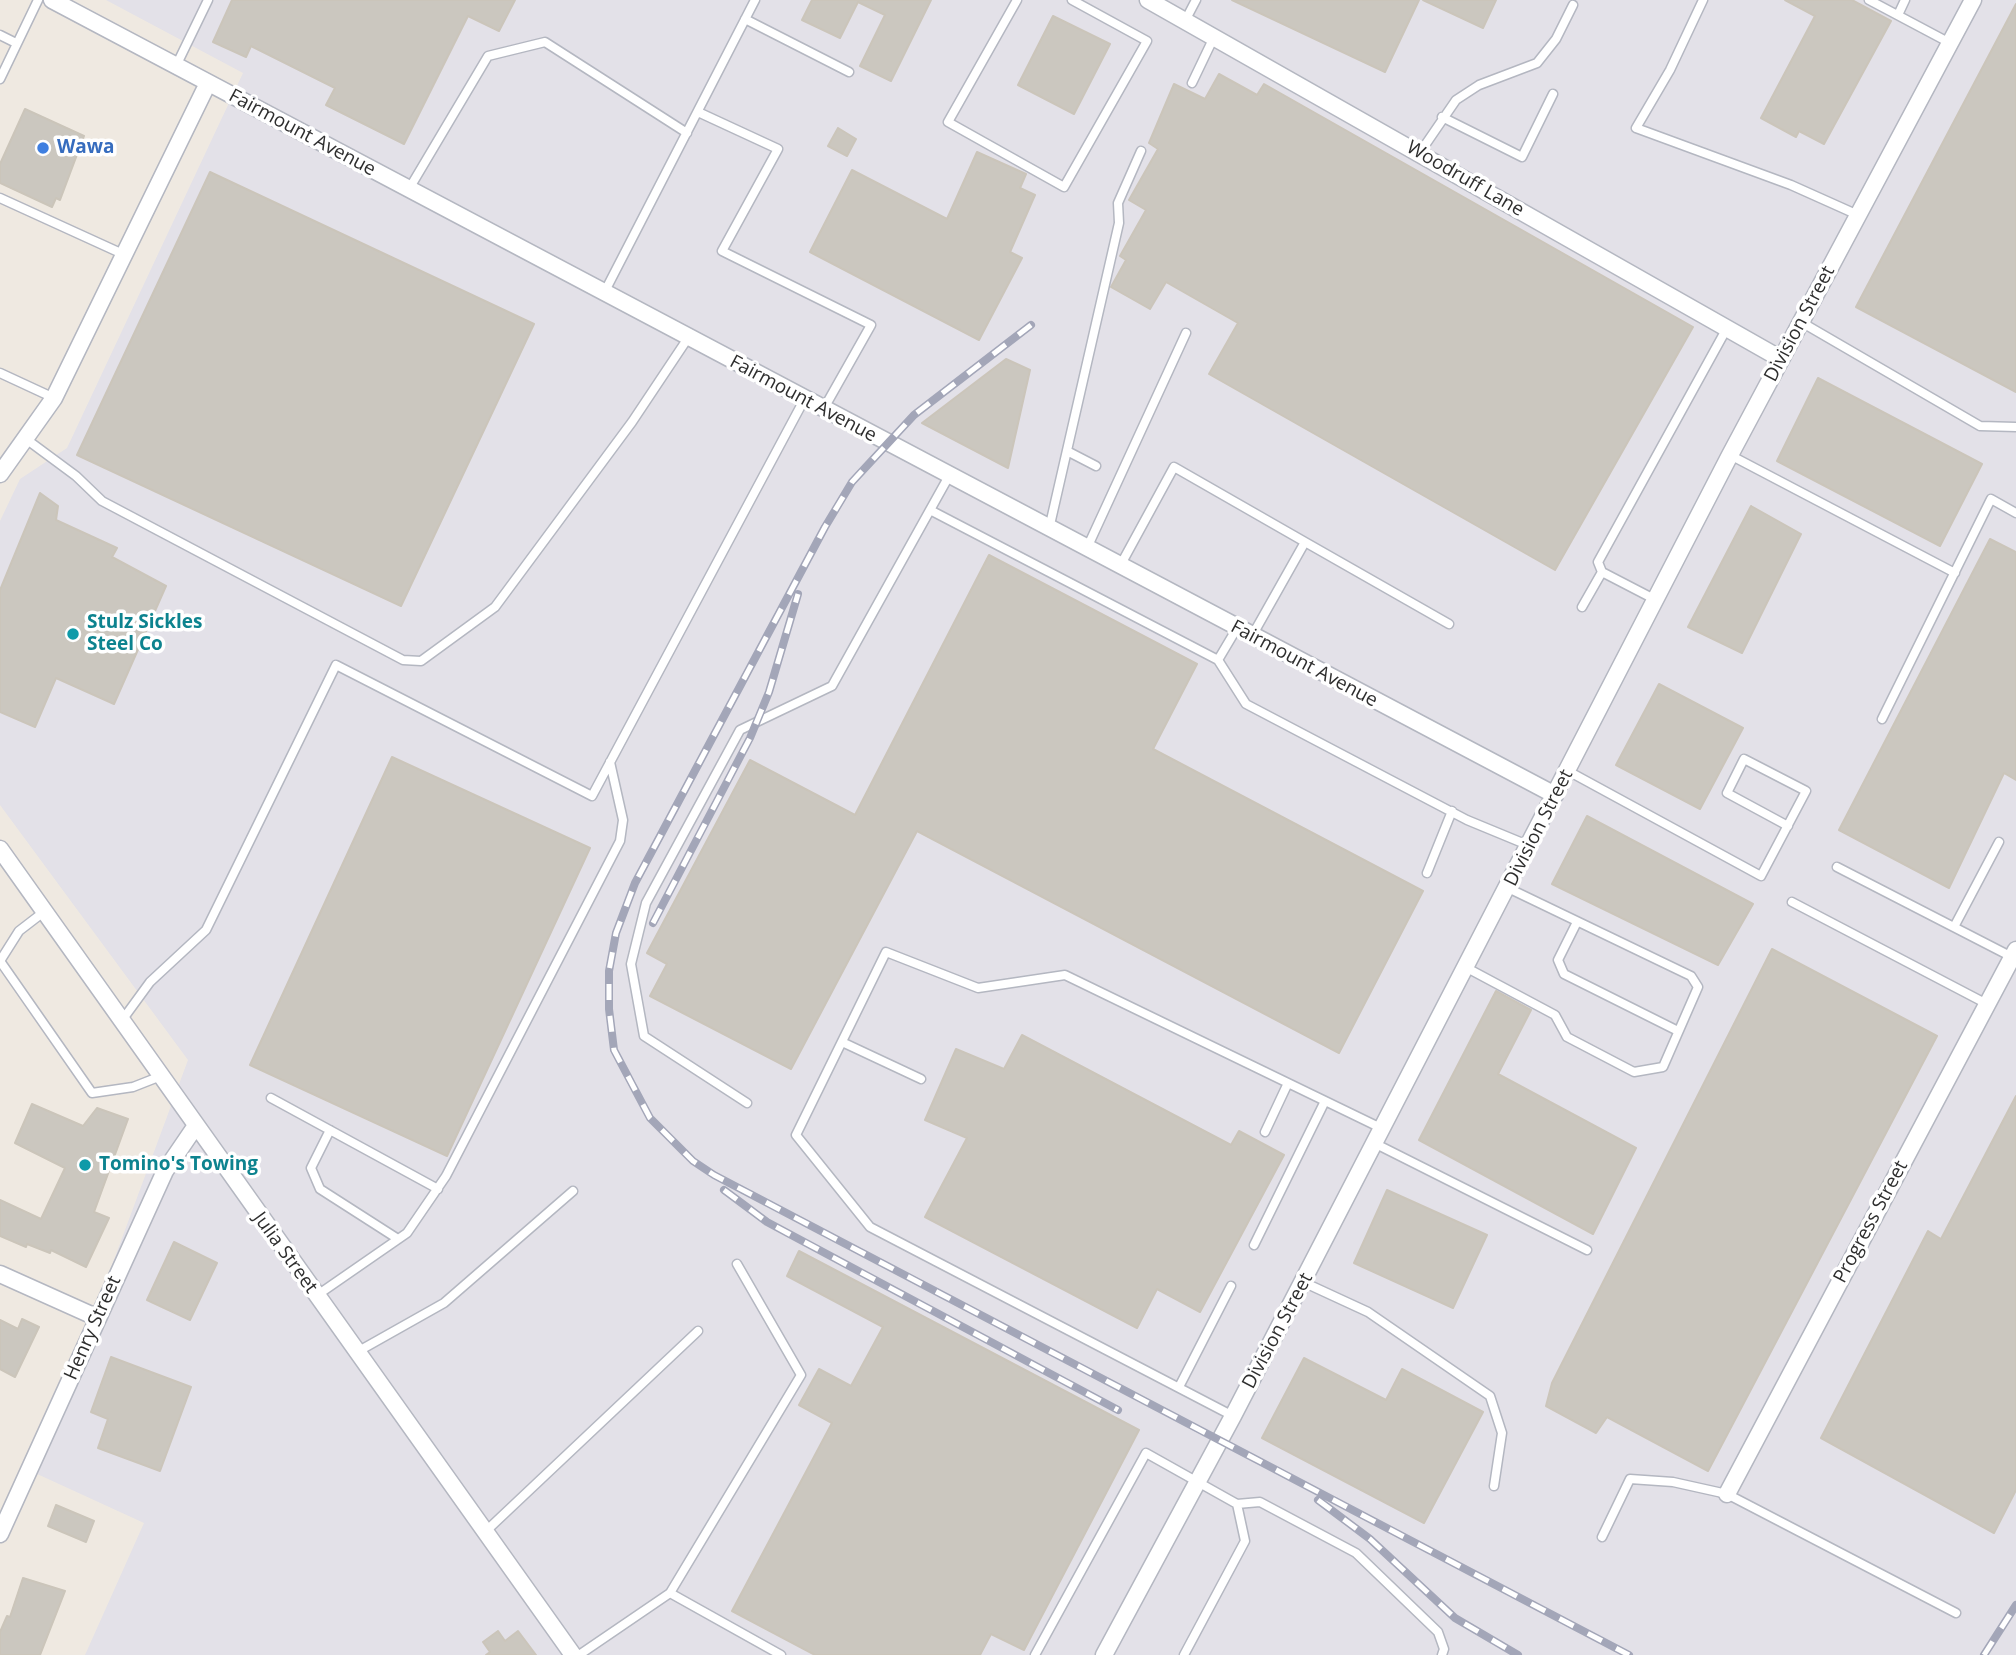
<!DOCTYPE html>
<style>
body{margin:0}
canvas{display:block;background:#efe9e1}
</style>
<canvas width="2016" height="1655"></canvas>
<script>
const context = document.querySelector('canvas').getContext('2d');
context.lineJoin = 'round';
function fillPath(path, color) { context.fillStyle = color; context.fill(path, 'evenodd'); }
const shape = rows => new Path2D(rows.map(r => 'M' + r).join(''));
function strokePath(path, color, width, dash) { context.strokeStyle = color; context.lineWidth = width; context.lineCap = dash ? 'butt' : 'round'; context.setLineDash(dash || []); context.stroke(path); }
function drawText(font, color, halo, rows, align = 'center') {
  context.font = font + ' "Open Sans",sans-serif'; context.lineWidth = 7; context.setLineDash([]); context.textBaseline = 'middle'; context.strokeStyle = halo; context.fillStyle = color; for (const [text, x, y, turn = 0] of rows) {
    context.save(); context.translate(x, y); context.rotate((+turn || 0) * Math.PI / 180); context.textAlign = isNaN(turn) ? turn : align; if (halo) context.strokeText(text, 0, 0); context.fillText(text, 0, 0); context.restore();
  }
}
fillPath(shape([
 [106,0,2016,0,2016,1655,85,1655,144,1523,35,1473,188,1060,0,805,0,521,20,479,67,448,243,73]
]), '#e3e1e8');
const building = shape([
 [232,0,515,0,499,31,468,16,404,144,326,105,335,88,251,46,246,57,213,42,232,0],
 [812,0,931,0,891,81,860,66,885,15,858,2,840,38,802,20,812,0],
 [1232,0,1419,0,1385,72,1232,0],
 [1423,0,1496,0,1483,28,1423,0],
 [1785,0,1852,0,1891,21,1824,144,1799,131,1796,137,1761,118,1815,16,1785,0],
 [2016,4,2016,392,1856,307,2016,4],
 [1053,16,1110,44,1074,114,1018,85,1053,16],
 [1219,74,1257,95,1264,84,1693,327,1555,570,1209,374,1238,323,1166,282,1150,309,1111,287,1126,260,1120,256,1146,210,1129,200,1158,149,1149,143,1174,84,1205,99,1219,74],
 [25,109,84,136,60,200,56,198,52,207,0,183,0,164,25,109],
 [838,128,856,139,847,156,828,146,838,128],
 [977,152,1026,174,1020,188,1035,195,1010,252,1022,258,979,340,810,252,852,170,947,219,977,152],
 [210,172,534,324,401,606,77,455,210,172],
 [1006,359,1030,370,1008,468,922,423,1006,359],
 [1818,378,1982,464,1940,546,1777,461,1818,378],
 [40,493,58,506,56,520,117,548,112,557,166,586,114,704,56,678,35,727,0,712,0,590,40,493],
 [1751,506,1801,534,1742,653,1688,627,1751,506],
 [1990,539,2016,552,2016,780,2004,773,1949,888,1839,830,1990,539],
 [989,555,1197,664,1153,749,1423,891,1339,1053,917,831,791,1069,650,996,667,964,647,953,750,760,855,815,989,555],
 [1659,684,1743,728,1700,809,1616,765,1659,684],
 [392,757,590,848,447,1156,250,1065,392,757],
 [1587,816,1753,904,1718,965,1552,884,1587,816],
 [1772,949,1937,1036,1708,1471,1607,1417,1596,1433,1546,1406,1552,1383,1772,949],
 [1496,991,1531,1010,1498,1074,1636,1148,1593,1234,1419,1140,1496,991],
 [1022,1035,1231,1145,1239,1131,1284,1155,1200,1312,1157,1289,1137,1328,925,1217,967,1138,925,1120,956,1049,1004,1069,1022,1035],
 [2016,1096,2016,1490,1994,1533,1821,1438,1928,1231,1941,1239,2016,1096],
 [32,1104,83,1126,97,1108,128,1119,94,1212,109,1218,86,1267,51,1250,50,1253,27,1244,26,1247,0,1236,0,1200,41,1219,65,1168,15,1143,32,1104],
 [1387,1190,1487,1235,1453,1308,1354,1263,1387,1190],
 [174,1242,217,1263,190,1320,147,1300,174,1242],
 [799,1251,1139,1430,1024,1650,991,1634,980,1655,815,1655,732,1611,832,1423,799,1405,819,1369,851,1386,883,1327,787,1276,799,1251],
 [22,1319,39,1327,15,1377,0,1369,0,1320,18,1329,22,1319],
 [111,1357,191,1387,160,1471,98,1448,108,1419,91,1412,111,1357],
 [1304,1358,1386,1400,1402,1369,1483,1412,1424,1523,1262,1438,1304,1358],
 [56,1505,94,1521,86,1542,48,1526,56,1505],
 [23,1578,65,1591,40,1655,0,1655,0,1632,7,1616,10,1617,23,1578],
 [498,1631,505,1641,518,1631,536,1655,486,1655,490,1652,483,1642,498,1631]
]);
fillPath(building, '#cbc7bf');
strokePath(building, '#cbc5ba', 2);
const lane = shape([
 [1017,0,948,122,1064,187,1147,41,1072,0],
 [1703,0,1670,70,1636,128,1791,185,1858,215],
 [1869,0,1950,43],
 [1898,15,1905,0],
 [745,19,849,72],
 [1185,21,1196,0],
 [0,35,16,43],
 [176,66,208,0],
 [0,79,38,0],
 [1192,83,1214,37],
 [698,112,778,149,722,251,871,325,823,410],
 [1442,117,1522,157,1553,94],
 [1419,154,1456,100,1479,85,1537,63,1556,39,1573,5],
 [409,189,488,56,545,42,687,133],
 [0,198,125,255],
 [604,293,755,0],
 [1801,322,1980,426,2016,427],
 [0,373,54,398],
 [26,439,76,476,102,501,403,660,421,661,495,607,632,422,688,338],
 [1067,451,1096,466],
 [1730,455,1955,573],
 [949,476,930,510,1218,660],
 [1049,529,1119,223,1118,203,1141,151],
 [1087,548,1186,333],
 [1120,566,1174,467,1305,542],
 [1656,600,1602,572,1598,562,1727,328],
 [1582,607,1602,572],
 [1237,628,1218,660,1246,704,1467,820,1530,846],
 [1252,636,1305,542,1449,624],
 [1882,719,1991,499,2016,513],
 [1568,771,1761,876,1806,791,1744,759,1727,793,1788,826],
 [1837,867,2012,957],
 [1427,873,1452,811],
 [1792,902,1987,1004],
 [45,911,19,931,0,961,92,1093,133,1087,161,1076],
 [1577,922,1558,960,1564,974,1678,1031],
 [1954,927,1999,842],
 [1467,968,1555,1015,1567,1037,1634,1072,1663,1067,1698,987,1691,976,1508,888],
 [123,1019,150,982,206,930,336,665,592,796,804,400],
 [842,1042,921,1079],
 [271,1098,438,1189],
 [747,1103,644,1036,631,964,646,903,740,730,832,686,930,510],
 [330,1130,311,1168,320,1189,398,1239],
 [1265,1132,1288,1083],
 [1376,1144,1587,1250],
 [1254,1245,1325,1101],
 [1303,1282,1368,1312,1490,1396,1502,1433,1494,1486],
 [316,1296,407,1233,446,1176,620,841,623,820,610,762],
 [357,1352,444,1303,573,1191],
 [1179,1387,1231,1286],
 [1233,1416,870,1227,796,1135,886,952,978,988,1065,975,1383,1129],
 [1237,1504,1260,1502,1356,1553,1438,1632,1444,1649,1442,1655],
 [485,1532,698,1331],
 [1602,1537,1630,1479,1673,1482,1727,1494,1956,1613],
 [670,1593,781,1655],
 [579,1655,670,1593,801,1375,737,1264],
 [1035,1655,1146,1453,1237,1504,1245,1541,1184,1655]
]);
const street = shape([
 [52,0,1555,795],
 [1148,0,1781,359],
 [0,474,54,398,208,83],
 [0,849,573,1655],
 [0,1274,98,1318],
 [1727,1494,2016,950],
 [0,1534,165,1171,195,1127],
 [1104,1655,1233,1416,1730,455,1973,0]
]);
strokePath(lane, '#b4b7c1', 11);
strokePath(street, '#b4b7c1', 19);
strokePath(lane, '#fff', 8);
strokePath(street, '#fff', 16);
const rail = shape([
 [1031,325,914,415,852,482,825,527,635,883,616,933,609,971,609,1009,614,1050,650,1118,693,1161,714,1175,1629,1655],
 [653,923,750,738,769,692,798,594],
 [724,1190,767,1222,1118,1410],
 [1318,1500,1370,1539,1455,1618,1518,1655],
 [1984,1655,2016,1605]
]);
strokePath(rail, '#a3a6b8', 8);
strokePath(rail, '#fff', 5, [16]);
for (const [x, y, r, color] of [
 [43,148,7,"#3f7fe0"],
 [73,634,7,"#0f9aa8"],
 [85,1165,7,"#0f9aa8"]
]) { const dot = new Path2D(); dot.arc(x, y, r, 0, 2 * Math.PI); context.fillStyle = color; context.fill(dot); strokePath(dot, '#fff', 2.5); }
drawText('19px', '#2e2e2e', '#fff', [
 ["Fairmount Avenue",302,133,28],
 ["Woodruff Lane",1465,179,30],
 ["Division Street",1800,324,-62],
 ["Fairmount Avenue",803,399,28],
 ["Fairmount Avenue",1304,664,28],
 ["Division Street",1539,828,-63],
 ["Progress Street",1871,1222,-62],
 ["Julia Street",285,1253,54],
 ["Henry Street",93,1328,-66],
 ["Division Street",1278,1331,-62]
]);
drawText('bold 19px', '#366cbe', '#fff', [
 ["Wawa",57,148]
], 'left');
drawText('bold 19px', '#0d838f', '#fff', [
 ["Stulz Sickles",87,623],
 ["Steel Co",87,645],
 ["Tomino's Towing",99,1165]
], 'left');
</script>
